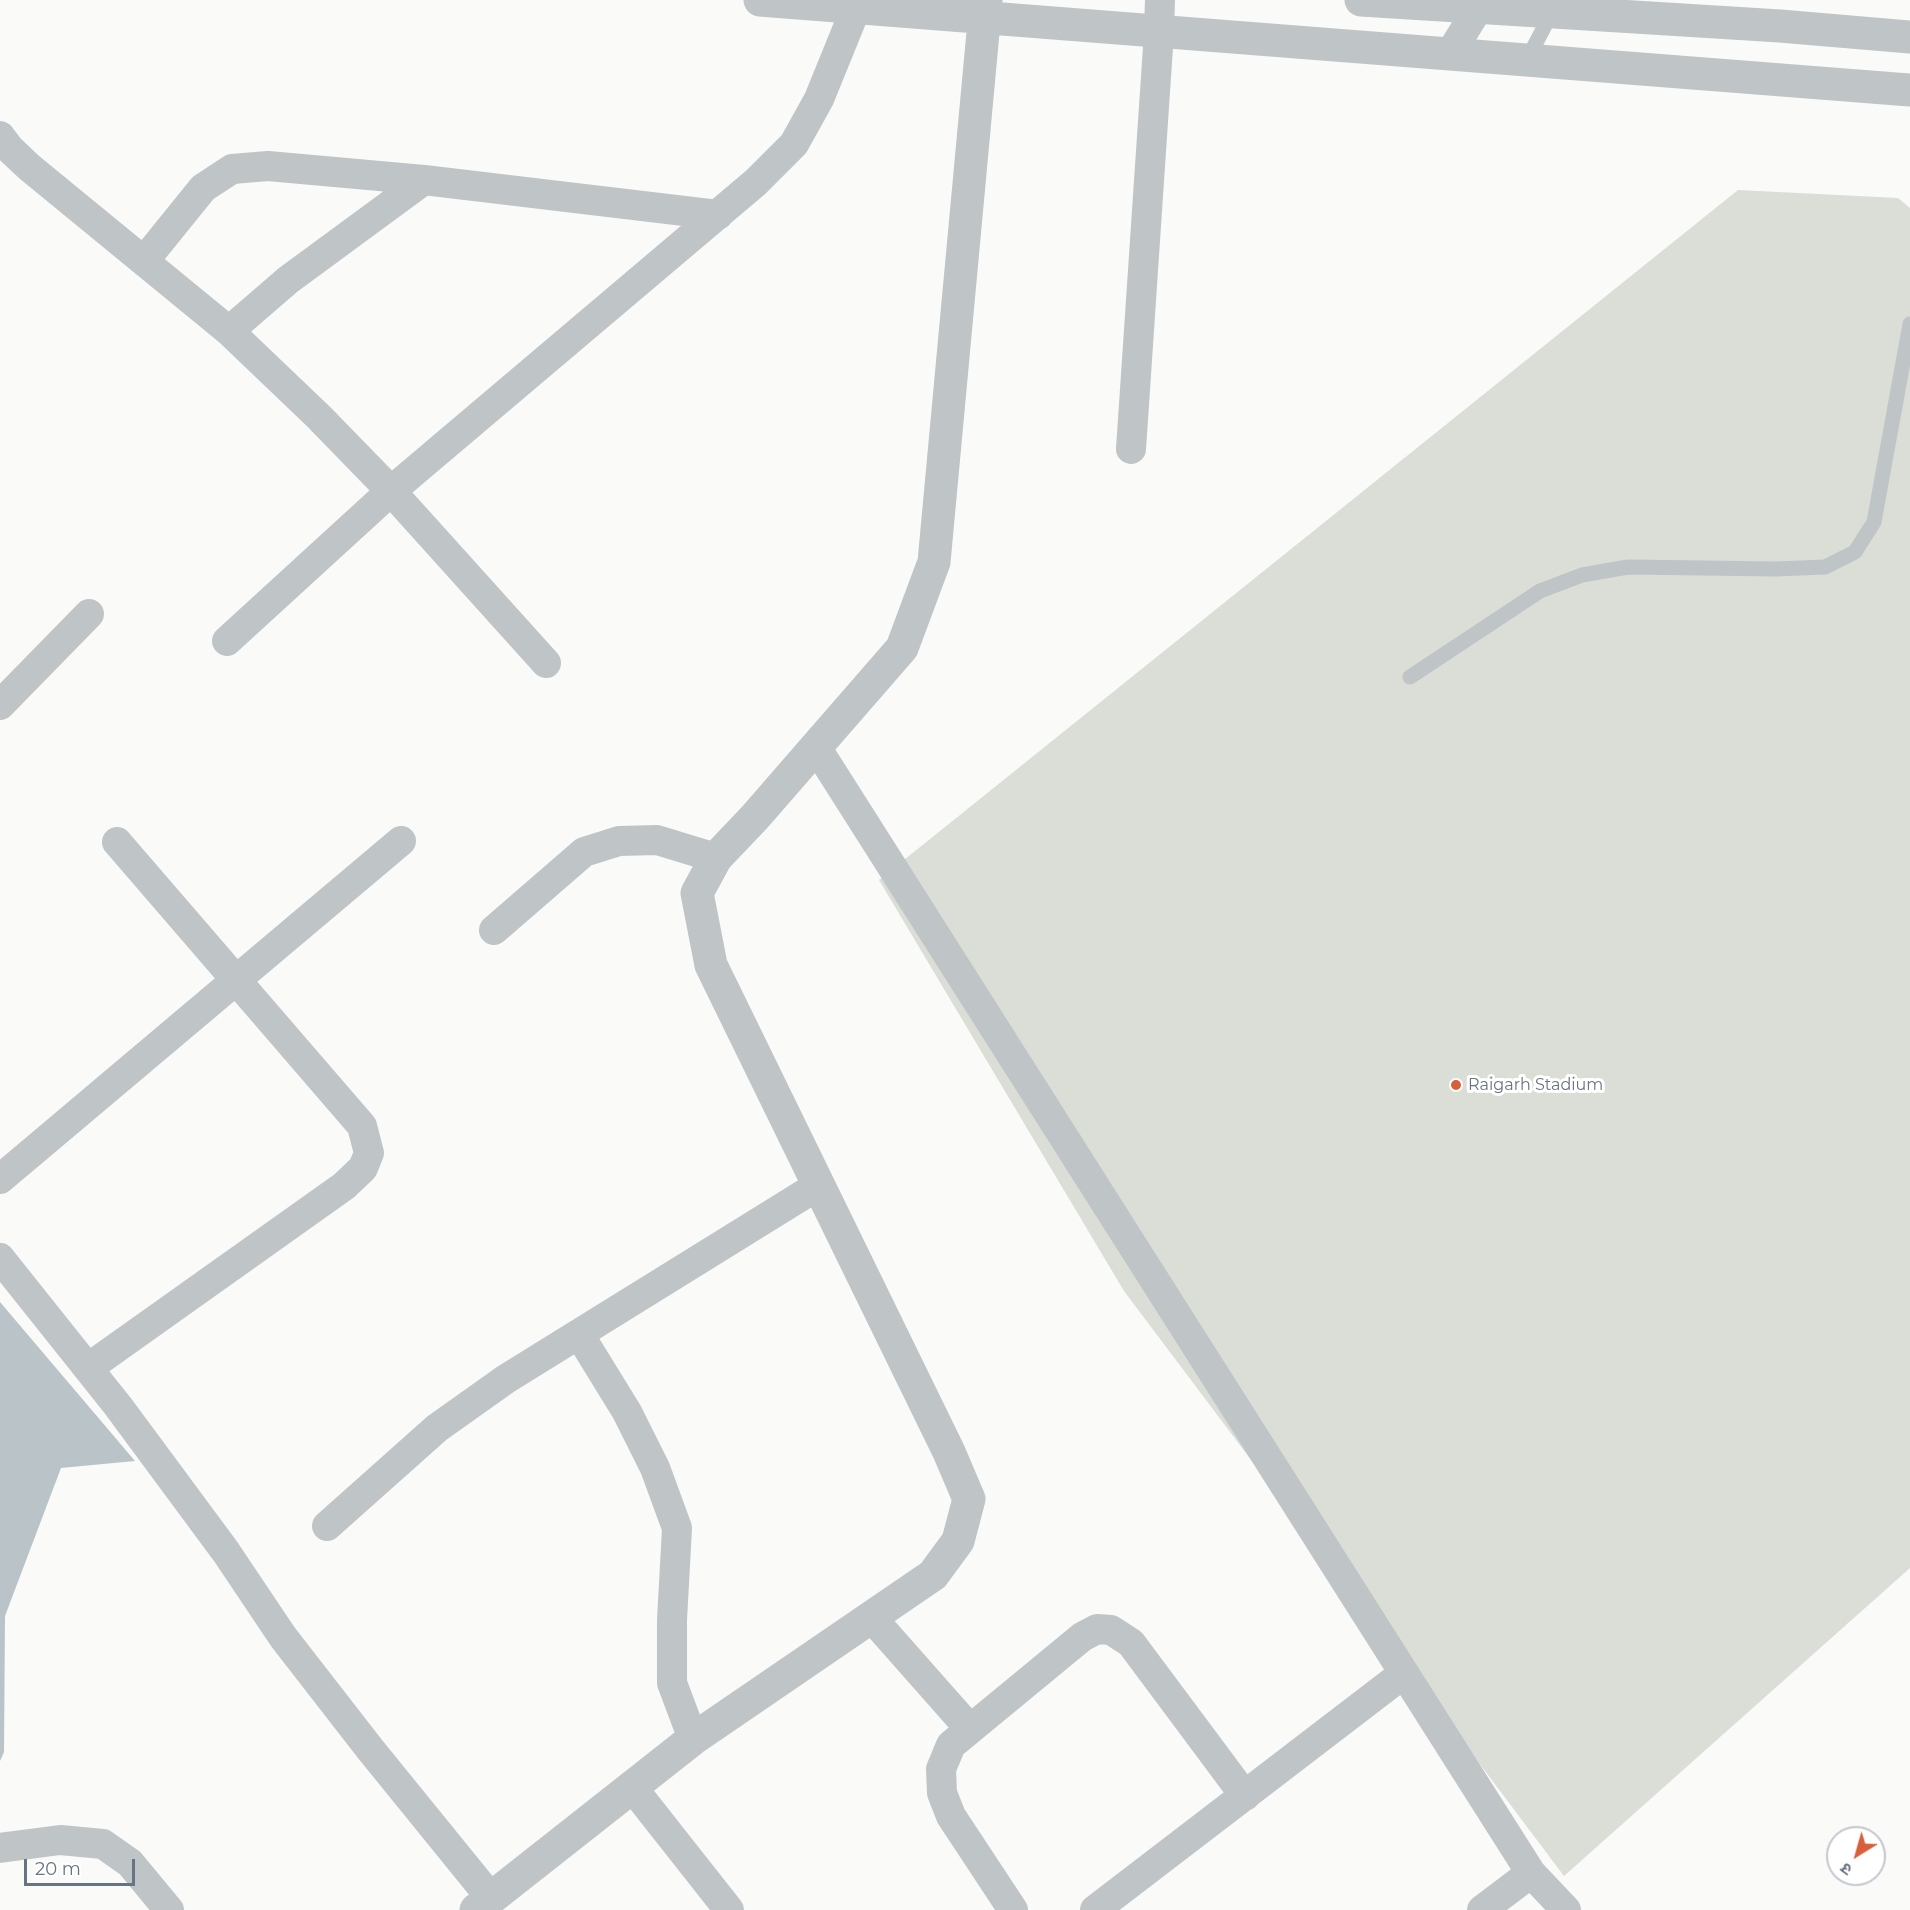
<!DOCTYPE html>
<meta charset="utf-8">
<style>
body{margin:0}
#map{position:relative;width:1910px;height:1910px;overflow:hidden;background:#fafaf8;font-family:Montserrat,"Noto Sans Devanagari",sans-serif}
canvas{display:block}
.north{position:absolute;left:1826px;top:1826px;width:60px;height:60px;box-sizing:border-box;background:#fff;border:2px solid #c2c8cd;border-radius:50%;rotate:217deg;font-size:16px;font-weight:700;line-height:24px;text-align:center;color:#667581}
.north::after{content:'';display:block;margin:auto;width:21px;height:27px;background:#d85f39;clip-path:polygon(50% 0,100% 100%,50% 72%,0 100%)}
.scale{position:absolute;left:24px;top:1859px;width:111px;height:27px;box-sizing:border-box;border:3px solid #667581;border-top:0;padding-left:8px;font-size:18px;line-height:21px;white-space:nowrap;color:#667581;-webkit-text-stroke:4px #fff;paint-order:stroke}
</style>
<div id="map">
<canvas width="1910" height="1910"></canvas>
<div class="north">उ</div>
<div class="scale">20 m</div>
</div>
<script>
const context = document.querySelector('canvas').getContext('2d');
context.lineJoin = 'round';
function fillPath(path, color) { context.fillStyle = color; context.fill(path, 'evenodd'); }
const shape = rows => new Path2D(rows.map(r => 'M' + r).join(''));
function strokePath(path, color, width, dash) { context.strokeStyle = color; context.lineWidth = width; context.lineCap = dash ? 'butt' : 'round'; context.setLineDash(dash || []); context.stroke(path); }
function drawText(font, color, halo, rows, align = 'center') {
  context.font = font + ' Montserrat,sans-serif'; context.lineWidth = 6; context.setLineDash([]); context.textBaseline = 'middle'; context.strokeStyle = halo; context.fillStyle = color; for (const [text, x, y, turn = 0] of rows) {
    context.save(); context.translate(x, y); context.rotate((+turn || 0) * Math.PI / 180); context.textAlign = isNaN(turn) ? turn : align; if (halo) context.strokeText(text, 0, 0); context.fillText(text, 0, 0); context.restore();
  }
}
fillPath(shape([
 [1738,190,1898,198,1910,208,1910,1568,1564,1876,1124,1291,879,880]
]), '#daded7');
fillPath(shape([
 [0,1302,135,1461,61,1468,5,1616,4,1752,0,1761]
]), '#bac4c8');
strokePath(shape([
 [1527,60,1553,10],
 [1410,677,1540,591,1582,575,1628,567,1776,569,1825,567,1855,552,1874,522,1910,324]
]), '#bfc4c7', 15);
strokePath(shape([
 [1450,54,1483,0],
 [0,136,9,148,29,167,229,331,319,417,391,491,546,663],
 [144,261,203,188,232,169,268,166,424,180,718,215],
 [229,331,288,280,424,180],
 [1131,449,1159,32,1160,0],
 [227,641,391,491,756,182,794,144,819,99,856,8],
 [0,705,89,614],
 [816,747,1531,1873],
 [494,930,584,852,619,841,657,840,716,858],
 [0,1179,401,841],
 [0,1258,118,1406,226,1552,283,1637,370,1749,491,1898],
 [579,1334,627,1412,655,1468,677,1528,672,1620,672,1683,693,1739],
 [88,1368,344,1186,363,1168,369,1153,362,1126,117,842],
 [327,1526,437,1428,506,1379,819,1185],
 [871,1617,970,1729],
 [632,1787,729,1910],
 [0,1848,60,1840,103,1844,130,1863,169,1910],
 [1013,1910,951,1816,942,1793,941,1769,951,1745,1082,1637,1097,1629,1111,1630,1131,1643,1245,1796],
 [1095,1910,1403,1674],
 [1482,1910,1531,1873,1566,1910]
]), '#bfc4c7', 30);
strokePath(shape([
 [760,0,1910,90],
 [1361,0,1780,26,1910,37],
 [476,1910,693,1739,933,1575,958,1541,969,1499,949,1452,711,965,697,893,716,858,755,817,902,648,934,562,986,0]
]), '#bfc4c7', 33);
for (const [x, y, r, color] of [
 [1456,1085,6,"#d85f39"]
]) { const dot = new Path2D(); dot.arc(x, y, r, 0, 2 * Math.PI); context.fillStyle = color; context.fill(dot); strokePath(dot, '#fff', 2); }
drawText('16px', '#667581', '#fff', [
 ["Raigarh Stadium",1468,1085]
], 'left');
</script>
